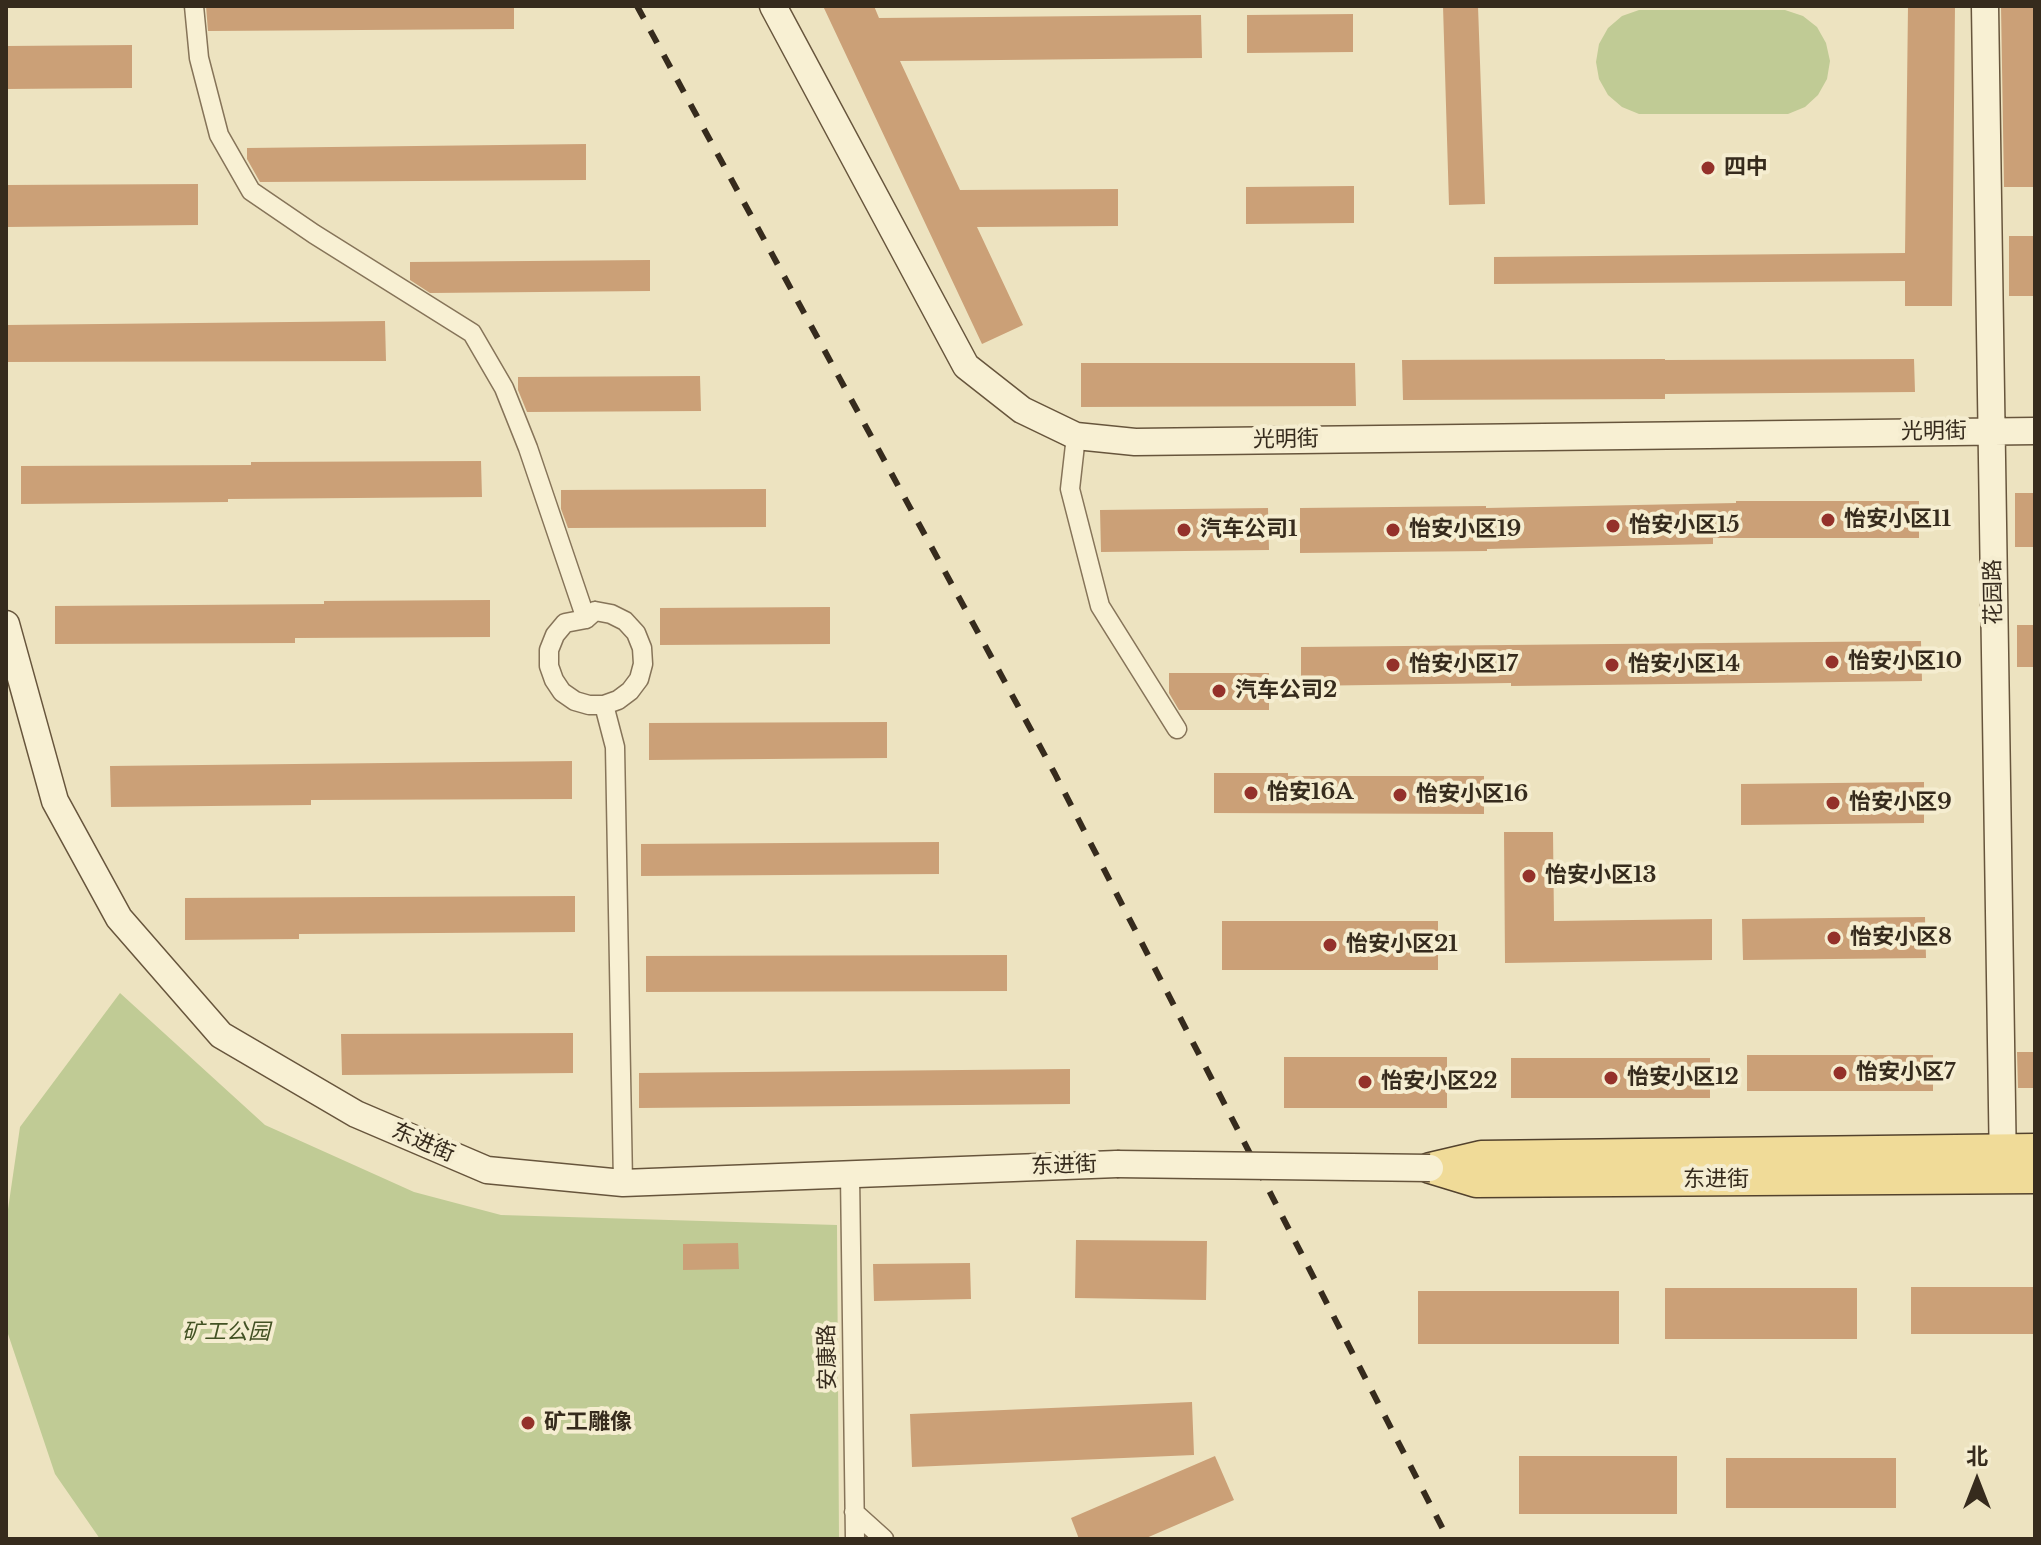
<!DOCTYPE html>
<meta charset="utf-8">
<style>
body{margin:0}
#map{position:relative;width:2041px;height:1545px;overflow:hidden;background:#ede3c0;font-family:"Libre Baskerville","Noto Sans SC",serif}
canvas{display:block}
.frame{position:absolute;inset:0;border:8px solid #362b1d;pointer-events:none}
.north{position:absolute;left:1937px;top:1441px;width:80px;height:80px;-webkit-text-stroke:6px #f5edd0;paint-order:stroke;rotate:0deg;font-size:22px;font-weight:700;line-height:32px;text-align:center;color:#362b1d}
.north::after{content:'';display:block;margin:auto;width:28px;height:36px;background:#362b1d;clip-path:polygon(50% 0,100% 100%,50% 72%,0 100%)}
</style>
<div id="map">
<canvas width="2041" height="1545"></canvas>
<div class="frame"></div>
<div class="north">北</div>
</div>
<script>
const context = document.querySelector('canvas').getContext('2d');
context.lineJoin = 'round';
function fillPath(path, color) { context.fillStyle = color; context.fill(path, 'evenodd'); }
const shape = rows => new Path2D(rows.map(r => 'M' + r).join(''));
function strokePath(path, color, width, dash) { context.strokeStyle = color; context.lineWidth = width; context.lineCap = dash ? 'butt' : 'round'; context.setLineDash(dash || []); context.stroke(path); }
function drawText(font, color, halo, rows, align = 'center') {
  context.font = font + ' "Libre Baskerville","Noto Sans SC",serif'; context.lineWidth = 8; context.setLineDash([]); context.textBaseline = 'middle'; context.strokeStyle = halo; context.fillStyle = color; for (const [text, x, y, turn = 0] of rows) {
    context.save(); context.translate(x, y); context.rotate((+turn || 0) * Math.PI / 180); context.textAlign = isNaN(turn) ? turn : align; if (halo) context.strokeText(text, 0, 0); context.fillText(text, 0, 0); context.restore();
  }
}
fillPath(shape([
 [1639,10,1785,10,1803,16,1817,27,1826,43,1830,61,1827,79,1818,95,1805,107,1788,114,1639,114,1622,107,1608,95,1599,79,1596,62,1599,44,1608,28,1622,16],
 [120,993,265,1125,414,1192,501,1215,837,1225,839,1539,100,1539,55,1474,6,1328,6,1223,20,1127]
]), '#c0cb95');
fillPath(shape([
 [206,6,514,6,514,29,208,31],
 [823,6,874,6,879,18,1201,15,1202,58,900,61,960,190,1118,189,1118,226,977,227,1023,325,982,344],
 [1443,6,1478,6,1485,204,1449,205],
 [1908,6,1955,6,1952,306,1905,306,1905,281,1494,284,1494,257,1905,253],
 [2001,6,2034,6,2035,187,2004,187],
 [1353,14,1353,52,1247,53,1247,15],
 [132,45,132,88,6,89,6,46],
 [586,144,586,180,260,182,247,159,247,148],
 [198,184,198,225,6,227,6,185],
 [1354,186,1354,223,1246,224,1246,187],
 [2009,236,2035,236,2034,296,2009,296],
 [650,260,650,291,430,293,410,280,410,262],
 [385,321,386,361,6,362,6,325],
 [1665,359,1665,360,1914,359,1915,392,1665,394,1665,399,1403,400,1402,360],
 [1081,363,1355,363,1356,406,1081,407],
 [700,376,701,411,527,412,518,390,518,377],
 [481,461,482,497,228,499,228,502,21,504,21,466,251,465,251,462],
 [766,489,766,527,568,528,561,509,561,490],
 [2015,493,2035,493,2035,547,2015,547],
 [1736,501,1919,501,1919,538,1713,538,1713,544,1487,549,1487,551,1300,553,1300,508,1486,506,1486,508,1736,503],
 [1268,508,1269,550,1101,552,1100,510],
 [490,600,490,637,295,638,295,643,55,644,55,606,324,604,324,601],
 [830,607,830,644,660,645,660,608],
 [2017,625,2035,625,2035,667,2017,667],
 [1921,641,1922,681,1511,686,1511,683,1301,686,1301,647],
 [1169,673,1269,673,1269,710,1179,710,1169,693],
 [887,722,887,758,649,760,649,723],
 [572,761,572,799,311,800,311,805,111,807,110,766],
 [1214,773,1288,773,1288,776,1484,776,1484,814,1214,813],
 [1924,782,1924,823,1741,825,1741,784],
 [1504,832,1553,832,1554,921,1712,919,1712,960,1505,963],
 [939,842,939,874,641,876,641,844],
 [575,896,575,932,299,934,299,939,185,940,185,898],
 [1925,917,1926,958,1743,960,1742,919],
 [1222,921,1438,921,1438,970,1222,970],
 [1007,955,1007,991,646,992,646,956],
 [573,1033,573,1073,342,1075,341,1034],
 [2017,1052,2035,1052,2035,1088,2018,1088],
 [1747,1055,1933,1055,1933,1091,1747,1091],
 [1284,1057,1447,1057,1447,1108,1284,1108],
 [1511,1058,1710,1058,1710,1098,1511,1098],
 [1070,1069,1070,1104,639,1108,639,1073],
 [1076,1240,1207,1241,1206,1300,1075,1298],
 [738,1243,739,1269,683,1270,683,1244],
 [970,1263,971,1299,874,1301,873,1264],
 [1911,1287,2035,1287,2035,1334,1911,1334],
 [1665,1288,1857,1288,1857,1339,1665,1339],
 [1418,1291,1619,1291,1619,1344,1418,1344],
 [1192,1402,1194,1455,912,1467,910,1414],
 [1215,1456,1234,1500,1144,1539,1079,1539,1071,1518],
 [1519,1456,1677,1456,1677,1514,1519,1514],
 [1726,1458,1896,1458,1896,1508,1726,1508]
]), '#cba077');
const street = shape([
 [194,6,199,58,219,135,251,191,314,234,472,333,504,388,528,448,586,619],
 [1076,436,1070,489,1100,606,1177,729],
 [595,611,611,614,625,621,636,633,642,648,643,664,639,679,630,691,618,700,604,705,589,705,575,701,562,692,554,680,549,666,549,650,555,635,565,623,586,619,595,611],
 [604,705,615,747,623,1183],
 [850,1175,855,1539],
 [854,1512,884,1539]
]);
const secondary = shape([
 [773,6,966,366,1022,410,1076,436,1135,442,2035,431],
 [1985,6,2003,1170],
 [6,624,55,801,119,918,221,1035,356,1114,487,1170,623,1183,1117,1164]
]);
const primary = shape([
 [1430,1168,1476,1182,2035,1178],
 [1430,1168,1481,1156,2035,1149]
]);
strokePath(street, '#867459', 21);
strokePath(secondary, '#67553c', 29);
strokePath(primary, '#53422d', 33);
strokePath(street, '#f8f0d3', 18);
strokePath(secondary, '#f8f0d3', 26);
strokePath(primary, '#f0db98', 30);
strokePath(shape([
 [637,6,1055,774,1448,1539]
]), '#362b1d', 6, [14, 14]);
const secondaryBridge = shape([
 [1117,1164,1430,1168]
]);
strokePath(secondaryBridge, '#67553c', 29, []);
strokePath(secondaryBridge, '#f8f0d3', 26);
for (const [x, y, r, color] of [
 [1708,168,8,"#94312a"],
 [1828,520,8,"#94312a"],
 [1613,526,8,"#94312a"],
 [1184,530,8,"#94312a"],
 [1393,530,8,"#94312a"],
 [1832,662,8,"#94312a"],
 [1393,665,8,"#94312a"],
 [1612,665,8,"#94312a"],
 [1219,691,8,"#94312a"],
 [1251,793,8,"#94312a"],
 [1400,795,8,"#94312a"],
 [1833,803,8,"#94312a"],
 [1529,876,8,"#94312a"],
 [1834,938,8,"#94312a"],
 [1330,945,8,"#94312a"],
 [1840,1073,8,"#94312a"],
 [1611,1078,8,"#94312a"],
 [1365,1082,8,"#94312a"],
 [528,1423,8,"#94312a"]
]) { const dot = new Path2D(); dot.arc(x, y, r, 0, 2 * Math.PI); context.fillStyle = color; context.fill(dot); strokePath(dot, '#f5edd0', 3); }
drawText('bold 22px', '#362b1d', '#f5edd0', [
 ["四中",1724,168],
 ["怡安小区11",1844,520],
 ["怡安小区15",1629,526],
 ["汽车公司1",1200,530],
 ["怡安小区19",1409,530],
 ["怡安小区10",1848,662],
 ["怡安小区17",1409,665],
 ["怡安小区14",1628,665],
 ["汽车公司2",1235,691],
 ["怡安16A",1267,793],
 ["怡安小区16",1416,795],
 ["怡安小区9",1849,803],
 ["怡安小区13",1545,876],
 ["怡安小区8",1850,938],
 ["怡安小区21",1346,945],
 ["怡安小区7",1856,1073],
 ["怡安小区12",1627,1078],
 ["怡安小区22",1381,1082],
 ["矿工雕像",544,1423]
], 'left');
drawText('22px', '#362b1d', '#f5edd0', [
 ["光明街",1934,432,-1],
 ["光明街",1286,440,-1],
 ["花园路",1994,592,-91],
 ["东进街",423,1143,23],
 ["东进街",1064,1166,-2],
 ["东进街",1716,1180],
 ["安康路",828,1357,-91]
]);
drawText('italic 22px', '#435224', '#f5edd0', [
 ["矿工公园",226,1333]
]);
</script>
